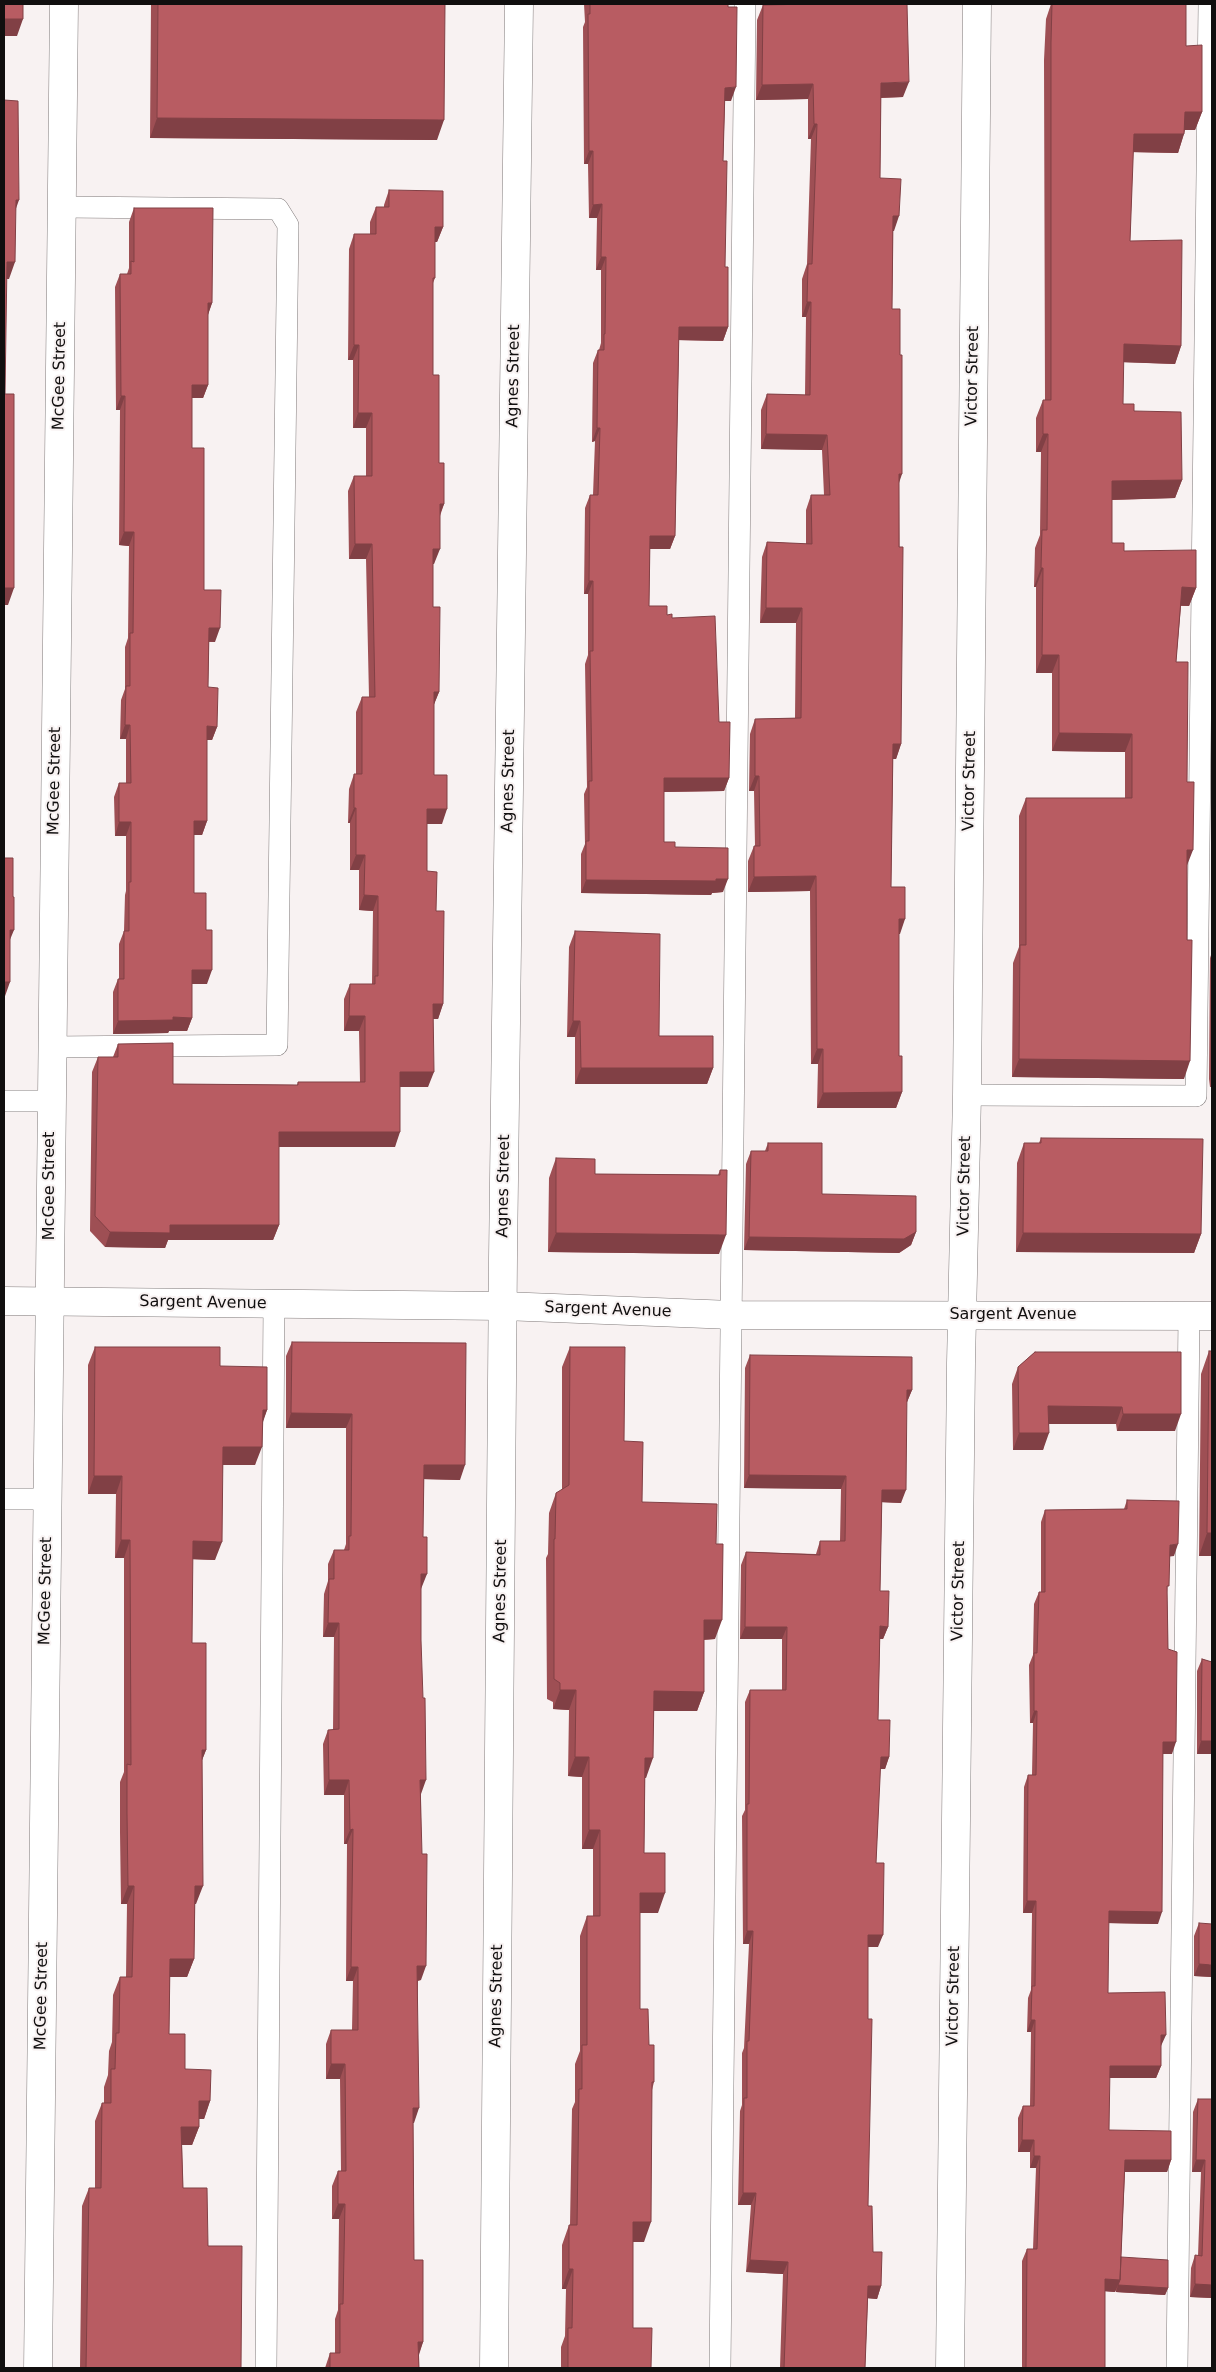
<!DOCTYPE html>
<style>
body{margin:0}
#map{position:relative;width:1216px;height:2372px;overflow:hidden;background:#f8f2f2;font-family:"DejaVu Sans",sans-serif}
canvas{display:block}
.frame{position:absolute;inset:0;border:5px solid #110f0f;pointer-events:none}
</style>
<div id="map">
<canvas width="1216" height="2372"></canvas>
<div class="frame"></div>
</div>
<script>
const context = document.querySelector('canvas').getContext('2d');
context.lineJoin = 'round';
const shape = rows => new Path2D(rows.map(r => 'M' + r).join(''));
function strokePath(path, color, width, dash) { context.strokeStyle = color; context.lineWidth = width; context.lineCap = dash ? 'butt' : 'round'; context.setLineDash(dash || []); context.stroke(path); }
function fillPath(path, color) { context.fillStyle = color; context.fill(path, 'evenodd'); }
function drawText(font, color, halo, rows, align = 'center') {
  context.font = font + ' "DejaVu Sans",sans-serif'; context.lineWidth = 4; context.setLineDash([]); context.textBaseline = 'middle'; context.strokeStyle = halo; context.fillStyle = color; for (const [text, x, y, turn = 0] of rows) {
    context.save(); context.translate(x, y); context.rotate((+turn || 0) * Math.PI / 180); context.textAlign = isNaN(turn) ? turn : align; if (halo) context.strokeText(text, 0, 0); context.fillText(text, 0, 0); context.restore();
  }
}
const lane = shape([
 [51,1047,277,1045,288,225,278,209,63,207],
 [967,1095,1196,1096,1209,4],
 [4,1101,51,1101],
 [4,1499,47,1499],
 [266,2368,274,1304],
 [720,2368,745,4],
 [1177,2368,1189,1316]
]);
const street = shape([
 [38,2368,64,4],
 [494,2368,503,1258,519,4],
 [950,2368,961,1363,967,1095,977,4]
]);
const secondary = shape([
 [4,1301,503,1306,732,1315,1212,1316]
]);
strokePath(lane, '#817b7b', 22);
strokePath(street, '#817b7b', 29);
strokePath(secondary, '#817b7b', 29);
strokePath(lane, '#fff', 21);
strokePath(street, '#fff', 28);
strokePath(secondary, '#fff', 28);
fillPath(shape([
 [151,4,445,4,437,140,150,138],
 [584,4,728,4,731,101,725,101,723,161,725,267,728,327,723,341,679,340,675,536,670,549,650,549,649,606,672,618,719,722,729,778,724,791,664,792,664,842,675,847,723,892,712,893,711,895,581,893,581,854,585,844,584,794,587,787,585,664,588,655,588,594,584,594,585,508,590,495,593,495,595,441,592,442,593,363,598,350,599,350,601,343,601,270,596,270,597,218,589,218,588,164,584,164,583,27,585,22],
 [1051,4,1186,4,1186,46,1202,112,1195,130,1185,130,1178,153,1133,152,1130,241,1181,346,1175,364,1123,362,1123,404,1134,411,1182,480,1175,498,1112,500,1112,543,1124,551,1196,588,1189,606,1181,606,1176,662,1187,866,1184,1079,1012,1077,1013,963,1019,947,1019,816,1026,798,1125,798,1125,752,1052,751,1052,673,1036,673,1036,587,1034,587,1035,548,1040,535,1041,452,1036,452,1036,418,1043,400,1045,400,1044,60,1046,19],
 [763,5,903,97,881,98,880,178,894,231,893,231,892,309,899,483,901,744,896,759,893,759,891,887,900,934,899,934,899,1056,902,1092,896,1108,817,1108,818,1064,811,1064,810,891,748,892,748,861,754,846,755,846,754,791,749,791,750,734,755,719,795,718,796,623,760,623,762,557,767,542,806,544,806,510,811,495,824,495,822,450,761,449,761,410,767,394,805,395,806,317,802,317,802,279,807,264,811,139,808,139,808,99,756,100,757,20],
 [389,190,443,227,437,242,435,242,435,278,433,283,433,375,439,463,444,504,440,516,434,564,433,564,433,607,439,692,434,704,434,775,442,824,427,824,427,871,436,911,443,1004,438,1019,433,1019,428,1087,400,1087,395,1147,279,1147,279,1225,273,1240,168,1240,165,1248,105,1247,90,1231,92,1072,98,1057,113,1057,118,1044,173,1084,297,1085,298,1082,360,1082,359,1031,344,1031,344,999,350,984,372,984,372,983,373,911,359,910,359,870,350,870,350,823,348,823,349,789,354,774,356,774,356,712,362,697,369,697,366,559,349,559,348,491,354,476,366,476,366,428,353,428,353,360,348,360,349,249,354,234,370,234,370,222,376,207,384,207,384,205],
 [134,208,212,303,208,315,208,385,203,398,192,398,192,448,204,590,215,642,209,642,208,687,217,727,212,740,207,740,207,821,202,835,194,835,194,893,206,930,207,984,192,984,192,1018,187,1031,169,1031,168,1033,113,1034,113,992,118,979,119,979,119,944,124,931,125,895,126,891,126,836,115,836,114,797,119,783,126,783,126,739,120,739,121,700,125,689,125,647,128,638,129,546,119,545,120,410,116,410,115,287,120,274,127,274,129,268,129,222],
 [1212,800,1212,868,1211,868],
 [575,931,659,1036,713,1068,707,1084,575,1084,575,1037,567,1037,569,947],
 [1212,952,1212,1087,1210,1087,1209,1079,1210,958],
 [1041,1138,1201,1234,1194,1253,1016,1252,1017,1163,1024,1143,1039,1143],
 [768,1143,822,1194,916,1232,911,1245,899,1253,744,1250,746,1164,751,1151,765,1151],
 [556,1158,595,1174,718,1175,720,1170,719,1254,548,1252,549,1178],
 [292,1342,460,1480,424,1479,421,1589,421,1980,418,1981,414,2123,413,2123,414,2260,423,2342,419,2355,419,2368,325,2368,330,2353,335,2353,335,2319,338,2310,339,2219,332,2219,332,2186,338,2171,341,2171,340,2079,326,2079,326,2044,331,2030,352,2030,353,1981,346,1981,347,1844,344,1844,344,1795,324,1795,323,1744,328,1730,333,1730,334,1637,323,1637,324,1594,328,1581,328,1564,334,1550,344,1550,346,1544,346,1428,286,1428,286,1356],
 [95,1347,220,1366,267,1410,262,1423,255,1465,223,1465,215,1560,192,1559,192,1643,206,1750,202,1760,196,1904,195,1904,194,1959,187,1977,170,1977,169,2034,185,2069,210,2101,204,2119,199,2119,199,2127,192,2145,182,2145,183,2188,208,2246,241,2368,80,2368,82,2206,89,2188,95,2188,95,2121,102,2103,104,2103,104,2087,108,2075,109,2051,112,2042,113,1995,120,1977,126,1977,127,1904,121,1904,120,1832,120,1782,124,1772,124,1558,115,1558,116,1494,88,1494,88,1365],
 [570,1347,624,1441,642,1502,715,1639,704,1640,704,1692,697,1711,654,1711,646,1778,645,1777,644,1853,658,1913,640,1913,640,2009,649,2045,654,2082,652,2090,644,2242,633,2242,633,2328,651,2368,561,2368,561,2347,565,2336,566,2289,562,2289,562,2245,569,2225,570,2225,572,2109,575,2102,575,2064,580,2051,580,1936,587,1916,593,1916,593,1849,582,1849,582,1777,568,1776,569,1710,553,1709,553,1702,547,1699,546,1558,548,1554,549,1513,556,1493,562,1490,562,1367],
 [1209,1351,1212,1351,1212,1556,1199,1556,1201,1374],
 [1035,1352,1175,1431,1117,1431,1116,1424,1049,1424,1043,1450,1013,1450,1012,1384,1018,1367],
 [750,1355,912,1390,907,1402,906,1402,901,1503,882,1502,880,1591,888,1627,883,1639,880,1639,878,1720,889,1757,885,1769,880,1769,876,1863,878,1947,868,1947,868,2206,873,2252,881,2286,877,2299,868,2298,865,2368,780,2368,783,2274,746,2272,751,2205,738,2205,740,2111,742,2105,742,2053,744,2048,749,1944,743,1944,742,1816,745,1810,745,1702,750,1690,782,1690,782,1639,740,1639,741,1565,746,1552,816,1554,820,1541,840,1541,841,1489,744,1488,745,1368],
 [1127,1500,1174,1556,1170,1556,1167,1593,1168,1649,1172,1754,1163,1754,1158,1924,1108,1923,1108,1993,1161,2046,1161,2066,1156,2078,1109,2078,1109,2130,1171,2160,1167,2172,1125,2172,1121,2257,1168,2288,1165,2295,1116,2292,1116,2290,1115,2292,1105,2291,1105,2368,1022,2368,1022,2261,1027,2249,1033,2249,1036,2168,1030,2168,1030,2152,1018,2152,1018,2118,1023,2106,1030,2106,1031,2032,1027,2032,1028,1998,1031,1990,1032,1913,1023,1913,1024,1787,1028,1775,1032,1775,1033,1723,1030,1723,1029,1665,1033,1655,1034,1604,1039,1592,1041,1592,1041,1522,1045,1510,1124,1509],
 [1202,1659,1212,1662,1212,1754,1197,1754,1197,1671],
 [1199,1923,1212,1977,1194,1976,1194,1936],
 [1198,2099,1212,2099,1212,2298,1190,2297,1191,2268,1195,2255,1198,2256,1201,2172,1192,2172,1193,2112]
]), '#9e4f54');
fillPath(shape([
 [4,19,23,19,17,36,4,36],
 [909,82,903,97,875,98,881,83],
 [813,84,808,99,756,100,762,85],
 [736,87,731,101,720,101,725,88],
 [1185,112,1202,112,1195,130,1178,130],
 [157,118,444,120,437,140,150,138],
 [814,124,817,124,811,139,808,139],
 [1134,134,1184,134,1178,153,1127,152],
 [589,151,593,151,588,164,584,164],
 [16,200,19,200,13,217],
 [602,204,597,218,589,218,593,205],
 [893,216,899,216,894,231,888,231],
 [435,227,443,227,437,242,430,242],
 [601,257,606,257,601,270,596,270],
 [7,262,15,262,9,279,4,279],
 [807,302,811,302,806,317,802,317],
 [208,303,212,303,207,317],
 [679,327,728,327,723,341,674,340],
 [1124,344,1181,346,1175,364,1117,362],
 [354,345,359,345,353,360,348,360],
 [192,385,208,385,203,398,188,398],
 [121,396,125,396,120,410,116,410],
 [358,413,372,413,366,428,353,428],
 [597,428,600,428,595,441,592,442],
 [766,434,827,435,822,450,761,449],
 [1043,434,1048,434,1041,452,1036,452],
 [899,474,902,474,897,489],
 [1182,480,1175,498,1106,500,1112,481],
 [440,504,444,504,438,519],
 [124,532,134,532,129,546,119,545],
 [650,536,675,536,670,549,645,549],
 [355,544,372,544,366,559,349,559],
 [433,549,440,549,434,564,427,564],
 [1041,568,1043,568,1036,587,1034,587],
 [589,581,593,581,588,594,584,594],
 [1182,587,1196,588,1189,606,1176,605],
 [4,588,14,588,8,605,4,605],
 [766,608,802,608,796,623,760,623],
 [209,628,220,628,215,642,205,641],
 [1042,655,1059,655,1052,673,1036,673],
 [434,692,439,692,433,707],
 [125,725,130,725,126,739,120,739],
 [207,726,217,727,212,740,202,740],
 [1059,733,1132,734,1125,752,1052,751],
 [893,744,901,744,896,759,888,759],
 [755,776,759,776,754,791,749,791],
 [664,778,729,778,724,791,659,792],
 [354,808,356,808,350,823,348,823],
 [427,809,447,809,442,824,421,824],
 [194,821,207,821,202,835,189,835],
 [119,822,131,822,126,836,115,836],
 [1187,850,1193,850,1186,868],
 [356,855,365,855,359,870,350,870],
 [816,876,810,891,748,892,754,877],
 [716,879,728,879,723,892,712,893,711,895,581,893,586,880],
 [364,895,378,896,373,911,359,910],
 [899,919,905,919,900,934,894,934],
 [10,930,14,930,7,947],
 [192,970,212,970,207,984,187,984],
 [4,982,10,982,4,999],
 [433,1004,443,1004,438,1019,428,1019],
 [349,1016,365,1016,359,1031,344,1031],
 [173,1017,192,1018,187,1031,169,1031,168,1033,113,1034,118,1021],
 [573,1021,580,1021,575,1037,567,1037],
 [817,1049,823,1049,818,1064,811,1064],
 [1019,1059,1190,1061,1184,1079,1012,1077],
 [581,1068,713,1068,707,1084,575,1084],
 [400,1072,434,1072,428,1087,395,1087],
 [902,1092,896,1108,817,1108,823,1093],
 [279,1132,400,1132,395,1147,273,1147],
 [170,1225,279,1225,273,1240,168,1240,165,1248,105,1247,110,1232],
 [916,1232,911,1245,899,1253,744,1250,749,1237],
 [556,1233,726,1235,719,1254,548,1252],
 [1023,1233,1201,1234,1194,1253,1016,1252],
 [907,1390,912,1390,907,1402,902,1402],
 [1048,1406,1122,1407,1116,1424,1042,1424],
 [263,1410,267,1410,261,1428],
 [291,1413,352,1414,346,1428,286,1428],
 [1123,1414,1181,1414,1175,1431,1117,1431],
 [1019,1433,1049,1433,1043,1450,1013,1450],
 [223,1447,262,1447,255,1465,217,1465],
 [424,1465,465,1465,460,1480,419,1479],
 [749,1475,846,1476,841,1489,744,1488],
 [94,1476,122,1476,116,1494,88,1494],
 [882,1490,906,1490,901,1503,877,1502],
 [1207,1533,1212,1533,1212,1556,1199,1556],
 [121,1540,130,1540,124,1558,115,1558],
 [193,1541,222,1542,215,1560,186,1559],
 [1178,1544,1174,1556,1166,1557,1170,1545],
 [421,1574,427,1574,421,1589,415,1589],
 [704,1620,722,1620,715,1639,697,1640],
 [328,1623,339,1623,334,1637,323,1637],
 [880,1626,888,1627,883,1639,876,1639],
 [745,1627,787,1627,782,1639,740,1639],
 [560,1690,576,1690,569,1710,553,1709],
 [654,1691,704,1692,697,1711,647,1711],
 [1034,1711,1037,1711,1033,1723,1030,1723],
 [1201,1741,1212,1741,1212,1754,1197,1754],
 [1163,1742,1176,1742,1172,1754,1159,1754],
 [202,1750,206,1750,199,1768],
 [575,1757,589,1757,582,1777,568,1776],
 [881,1757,889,1757,885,1769,876,1769],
 [645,1758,653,1758,646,1778,638,1777],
 [329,1780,349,1780,344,1795,324,1795],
 [420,1780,426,1780,421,1794],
 [353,1829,347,1844,344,1844,350,1830],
 [589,1830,600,1830,593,1849,582,1849],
 [128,1886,134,1886,127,1904,121,1904],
 [195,1886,203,1886,196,1904,189,1904],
 [640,1893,665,1893,658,1913,632,1913],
 [1027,1901,1036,1901,1032,1913,1023,1913],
 [1109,1911,1162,1912,1158,1924,1104,1923],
 [747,1931,753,1931,749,1944,743,1944],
 [868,1935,883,1935,878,1947,864,1947],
 [170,1959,194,1959,187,1977,163,1977],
 [1199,1964,1212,1965,1212,1977,1194,1976],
 [417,1966,426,1966,421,1980,412,1981],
 [351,1967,358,1967,353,1981,346,1981],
 [1031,2020,1035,2020,1031,2032,1027,2032],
 [1161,2035,1166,2035,1161,2046],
 [331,2064,345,2064,340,2079,326,2079],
 [1110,2066,1161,2066,1156,2078,1105,2078],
 [199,2101,210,2101,204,2119,193,2119],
 [413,2108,419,2108,414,2123,408,2123],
 [181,2127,199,2127,192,2145,174,2145],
 [1022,2140,1034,2140,1030,2152,1018,2152],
 [1034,2156,1040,2156,1036,2168,1030,2168],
 [1125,2160,1171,2160,1167,2172,1121,2172],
 [1196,2160,1205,2160,1201,2172,1192,2172],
 [743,2193,756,2193,751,2205,738,2205],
 [338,2204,345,2204,339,2219,332,2219],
 [633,2222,651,2222,644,2242,626,2242],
 [750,2260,788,2262,783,2274,746,2272],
 [569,2269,573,2269,566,2289,562,2289],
 [1105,2279,1120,2280,1115,2292,1101,2291],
 [1195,2284,1212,2285,1212,2298,1190,2297],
 [1118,2285,1168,2288,1165,2295,1116,2292],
 [868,2286,881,2286,877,2299,864,2298],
 [418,2342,423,2342,418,2356]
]), '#814045');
const building = shape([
 [4,4,23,4,23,19,4,19,4,4],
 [158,4,445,4,444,120,157,118,158,4],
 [590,4,728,4,728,7,737,7,736,87,725,88,723,161,727,161,725,267,728,267,728,327,679,327,675,536,650,536,649,606,667,606,667,615,672,614,672,618,715,616,719,722,730,722,729,778,664,778,664,842,675,842,675,847,728,848,728,879,716,879,716,881,586,880,586,841,589,841,589,781,592,781,590,651,593,651,593,581,589,581,590,495,598,495,600,428,597,428,598,350,604,350,604,334,605,334,606,257,601,257,602,204,593,205,593,151,589,151,588,14,590,14,590,4],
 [812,4,907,4,909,82,881,83,880,178,901,179,899,216,893,216,892,309,900,309,900,355,902,355,902,474,899,474,899,547,903,547,901,744,893,744,891,887,905,887,905,919,899,919,899,1056,902,1056,902,1092,823,1093,823,1049,817,1049,816,876,754,877,754,846,760,846,759,776,755,776,755,719,801,718,802,608,766,608,767,542,812,544,811,495,830,495,827,435,766,434,767,394,810,395,811,302,807,302,808,264,812,264,817,124,814,124,813,84,762,85,763,5,812,4],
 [1052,4,1186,4,1186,46,1202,45,1202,112,1185,112,1184,134,1134,134,1130,241,1182,240,1181,346,1124,344,1123,404,1134,404,1134,411,1181,412,1182,480,1112,481,1112,543,1124,543,1124,551,1196,550,1196,588,1182,587,1176,662,1188,662,1187,782,1194,782,1193,850,1187,850,1187,940,1192,940,1190,1061,1019,1059,1020,945,1026,945,1026,798,1132,798,1132,734,1059,733,1059,655,1042,655,1043,568,1041,568,1042,530,1047,530,1048,434,1043,434,1043,400,1051,400,1051,42,1052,4],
 [4,100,18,101,19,200,16,200,15,262,7,262,5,394,14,394,14,588,4,588,4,100],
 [389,190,443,191,443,227,435,227,435,278,433,278,433,375,439,375,439,463,444,463,444,504,440,504,440,549,433,549,433,607,440,607,439,692,434,692,434,775,447,775,447,809,427,809,427,871,437,872,436,911,444,911,443,1004,433,1004,434,1072,400,1072,400,1132,279,1132,279,1225,170,1225,170,1233,110,1232,95,1216,98,1057,118,1057,118,1044,173,1043,173,1084,298,1085,298,1082,365,1082,365,1016,349,1016,350,984,375,984,375,976,378,976,378,896,364,895,365,855,356,855,356,808,354,808,354,774,362,774,362,697,375,697,372,544,355,544,354,476,372,476,372,413,358,413,359,345,354,345,354,234,376,234,376,207,389,207,389,190],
 [134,208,213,208,212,303,208,303,208,385,192,385,192,448,204,448,204,590,221,590,220,628,209,628,208,687,218,688,217,727,207,726,207,821,194,821,194,893,206,893,206,930,212,930,212,970,192,970,192,1018,173,1017,173,1020,118,1021,118,979,124,979,124,931,129,931,129,882,131,882,131,822,119,822,119,783,131,783,130,725,125,725,126,686,130,686,130,633,133,633,134,532,124,532,125,396,121,396,120,274,131,274,131,261,134,262,134,208],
 [4,858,13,858,13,897,14,897,14,930,10,930,10,982,4,982,4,858],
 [575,931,660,934,659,1036,713,1036,713,1068,581,1068,580,1021,573,1021,575,931],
 [1041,1138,1203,1139,1201,1234,1023,1233,1024,1143,1041,1143,1041,1138],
 [768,1143,822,1143,822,1194,916,1196,916,1232,904,1239,749,1237,751,1151,768,1151,768,1143],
 [556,1158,595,1159,595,1174,720,1175,720,1170,727,1170,726,1235,556,1233,556,1158],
 [292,1342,466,1343,465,1465,424,1465,423,1537,427,1537,427,1574,421,1574,421,1640,423,1698,425,1698,426,1780,420,1780,422,1854,427,1854,426,1966,417,1966,419,2108,413,2108,414,2260,423,2260,423,2342,418,2342,419,2368,330,2368,330,2353,340,2353,340,2304,343,2304,345,2204,338,2204,338,2171,346,2171,345,2064,331,2064,331,2030,358,2030,358,1967,351,1967,353,1829,350,1830,349,1780,329,1780,328,1730,339,1729,339,1623,328,1623,329,1579,334,1579,334,1550,349,1550,349,1536,351,1536,352,1414,291,1413,292,1342],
 [95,1347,220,1347,220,1366,267,1367,267,1410,263,1410,262,1447,223,1447,222,1542,193,1541,192,1643,206,1643,206,1750,202,1750,203,1886,195,1886,194,1959,170,1959,169,2034,185,2034,185,2069,211,2070,210,2101,199,2101,199,2127,181,2127,183,2188,207,2188,208,2246,242,2246,241,2368,86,2368,89,2188,101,2188,102,2103,111,2103,111,2069,115,2069,116,2033,119,2033,120,1977,132,1977,134,1886,128,1886,127,1814,127,1764,131,1765,130,1540,121,1540,122,1476,94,1476,95,1347],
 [570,1347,625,1347,624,1441,643,1442,642,1502,717,1504,716,1544,723,1544,722,1620,704,1620,704,1692,654,1691,653,1758,645,1758,644,1853,665,1853,665,1893,640,1893,640,2009,648,2009,649,2045,654,2045,654,2082,652,2082,651,2222,633,2222,633,2328,652,2328,651,2368,568,2368,568,2328,572,2328,573,2269,569,2269,569,2225,577,2225,579,2089,582,2089,582,2045,587,2045,587,1916,600,1916,600,1830,589,1830,589,1757,575,1757,576,1690,560,1690,560,1683,554,1679,554,1539,555,1539,556,1493,569,1485,570,1347],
 [1209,1351,1212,1351,1212,1533,1207,1533,1209,1351],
 [1035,1352,1181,1352,1181,1414,1123,1414,1122,1407,1048,1406,1049,1433,1019,1433,1018,1367,1035,1352],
 [750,1355,912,1357,912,1390,907,1390,906,1490,882,1490,880,1591,889,1591,888,1627,880,1626,878,1720,890,1720,889,1757,881,1757,876,1863,884,1863,883,1935,868,1935,868,2019,872,2019,868,2206,872,2206,873,2252,882,2252,881,2286,868,2286,865,2368,784,2368,788,2262,750,2260,756,2193,743,2193,744,2098,747,2098,747,2041,749,2041,753,1931,747,1931,747,1804,749,1804,750,1690,786,1690,787,1627,745,1627,746,1552,820,1555,820,1541,845,1541,846,1476,749,1475,750,1355],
 [1127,1500,1179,1501,1178,1544,1170,1545,1169,1586,1167,1586,1168,1649,1177,1652,1176,1742,1163,1742,1162,1912,1109,1911,1108,1993,1165,1992,1166,2035,1161,2035,1161,2066,1110,2066,1109,2130,1171,2131,1171,2160,1125,2160,1120,2280,1105,2279,1105,2368,1026,2368,1027,2249,1037,2249,1040,2156,1034,2156,1034,2140,1022,2140,1023,2106,1034,2106,1035,2020,1031,2020,1032,1986,1035,1986,1036,1901,1027,1901,1028,1775,1036,1775,1037,1711,1034,1711,1034,1653,1037,1653,1039,1592,1045,1592,1045,1510,1127,1509,1127,1500],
 [1202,1659,1212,1662,1212,1741,1201,1741,1202,1659],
 [1199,1923,1212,1924,1212,1965,1199,1964,1199,1923],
 [1198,2099,1212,2099,1212,2285,1195,2284,1195,2255,1202,2256,1205,2160,1196,2160,1198,2099],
 [1121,2257,1168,2260,1168,2288,1118,2285,1120,2280,1121,2257]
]);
fillPath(building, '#b85c62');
strokePath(building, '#814045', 1);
drawText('16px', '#110f0f', '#f8f2f2', [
 ["McGee Street",60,376,-89],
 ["Agnes Street",514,376,-89],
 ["Victor Street",973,376,-89],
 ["McGee Street",55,781,-89],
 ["Agnes Street",509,781,-89],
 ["Victor Street",970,781,-89],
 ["McGee Street",50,1186,-90],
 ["Agnes Street",504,1186,-89],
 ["Victor Street",965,1186,-89],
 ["Sargent Avenue",203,1303,1],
 ["Sargent Avenue",608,1310,2],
 ["Sargent Avenue",1013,1315],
 ["McGee Street",46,1591,-89],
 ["Agnes Street",501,1591,-89],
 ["Victor Street",959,1591,-89],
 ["McGee Street",42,1996,-89],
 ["Agnes Street",497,1996,-89],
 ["Victor Street",954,1996,-89]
]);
</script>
